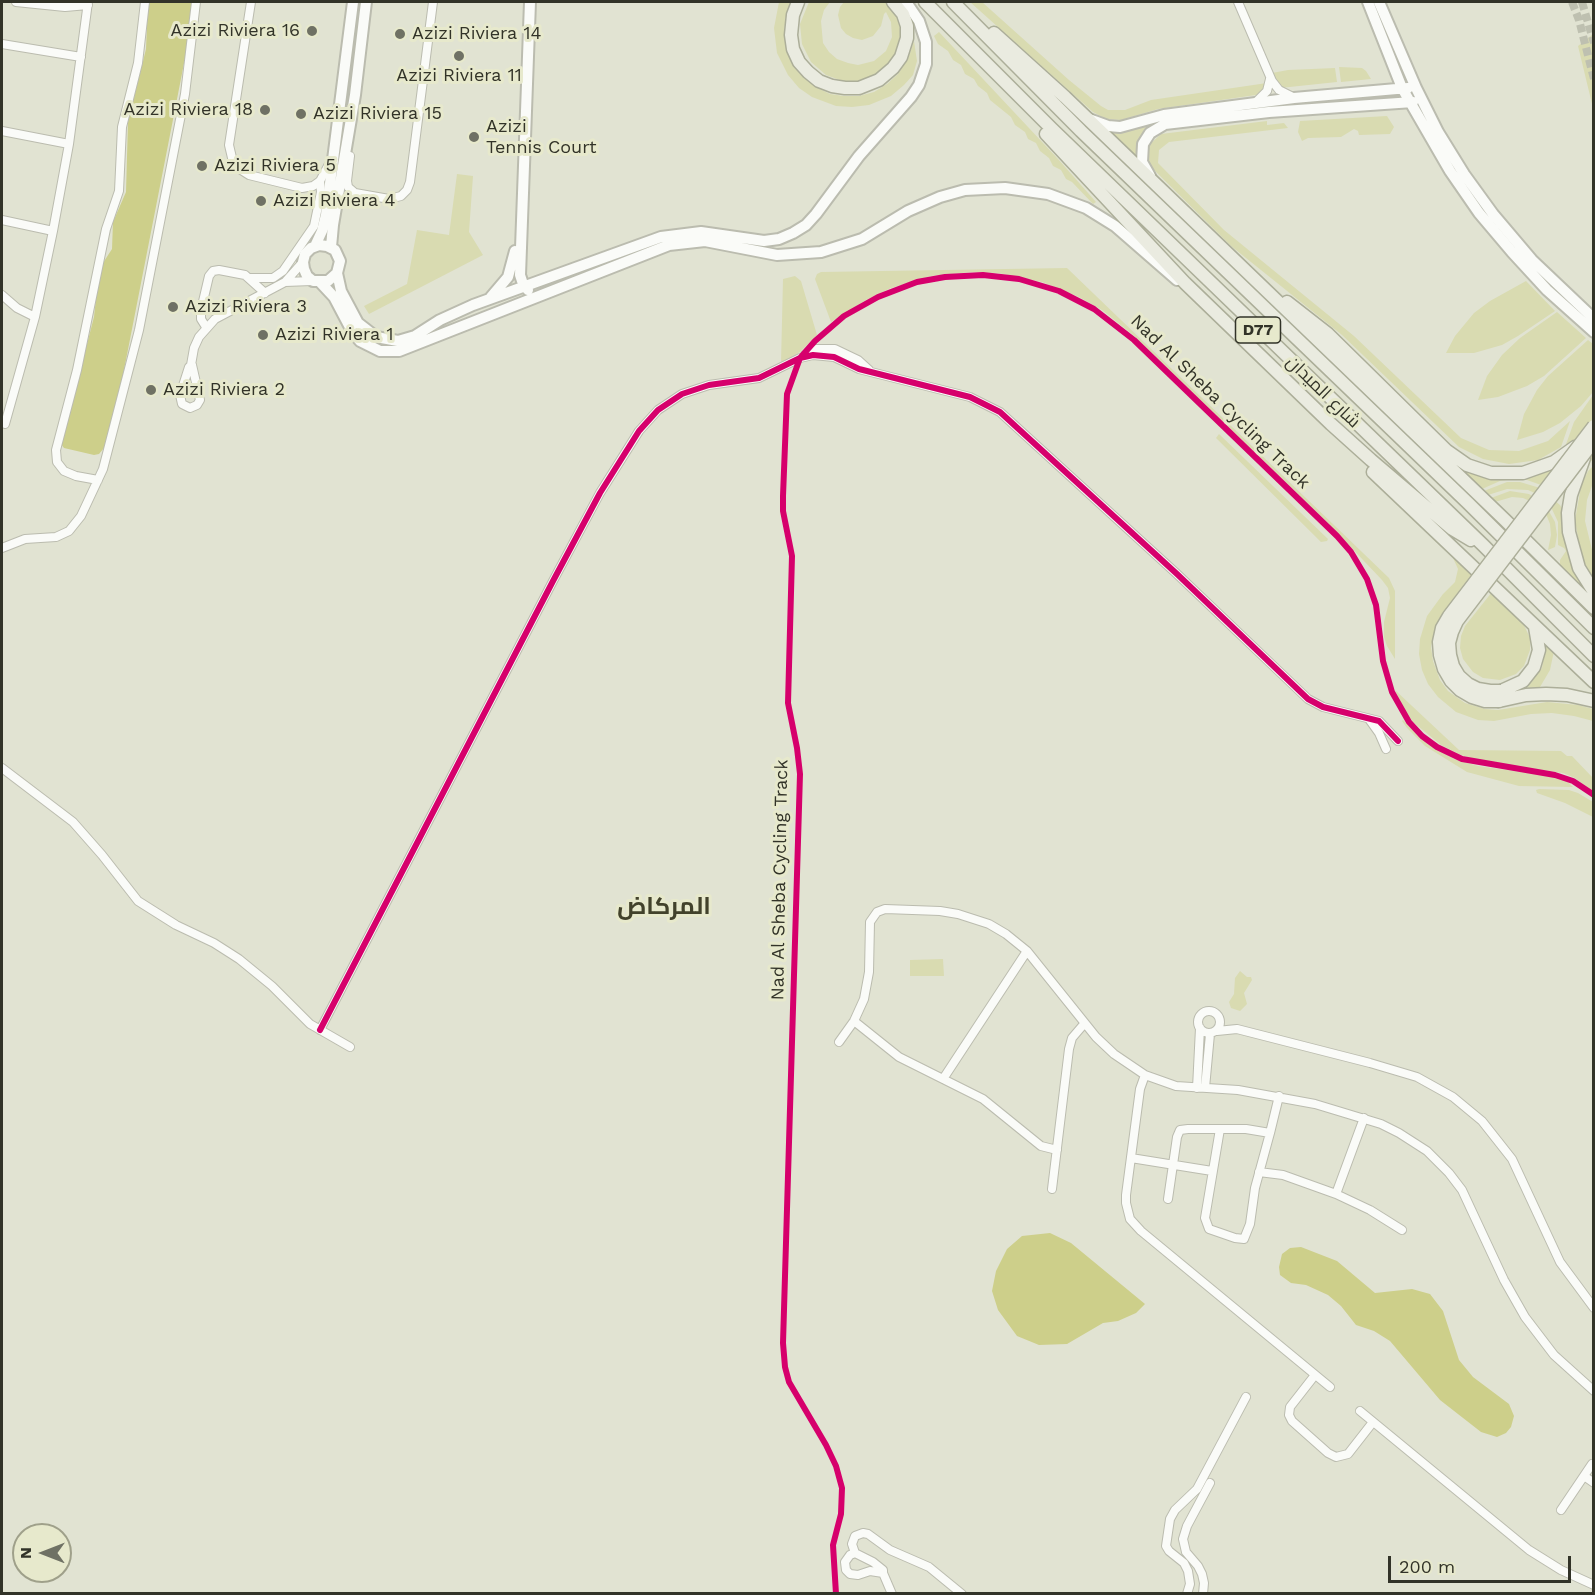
<!DOCTYPE html>
<meta charset="utf-8">
<style>
body{margin:0}
#map{position:relative;width:1595px;height:1595px;overflow:hidden;background:#e1e3d2;font-family:"Work Sans",sans-serif}
canvas{display:block}
.frame{position:absolute;inset:0;border:3px solid #323328;pointer-events:none}
.north{position:absolute;left:12px;top:1523px;width:60px;height:60px;box-sizing:border-box;background:#e7e9cc;border:2px solid #9fa08a;border-radius:50%;rotate:270deg;font-size:16px;font-weight:700;line-height:24px;text-align:center;color:#323328}
.north::after{content:'';display:block;margin:auto;width:21px;height:27px;background:#6f7164;clip-path:polygon(50% 0,100% 100%,50% 72%,0 100%)}
.scale{position:absolute;left:1388px;top:1556px;width:183px;height:27px;box-sizing:border-box;border:3px solid #323328;border-top:0;padding-left:8px;font-size:18px;line-height:21px;white-space:nowrap;color:#323328;-webkit-text-stroke:4px #e7e9cc;paint-order:stroke}
</style>
<div id="map">
<canvas width="1595" height="1595"></canvas>
<div class="frame"></div>
<div class="north">N</div>
<div class="scale">200 m</div>
</div>
<script>
const context = document.querySelector('canvas').getContext('2d');
context.lineJoin = 'round';
function fillPath(path, color) { context.fillStyle = color; context.fill(path, 'evenodd'); }
const shape = rows => new Path2D(rows.map(r => 'M' + r).join(''));
function strokePath(path, color, width, dash) { context.strokeStyle = color; context.lineWidth = width; context.lineCap = dash ? 'butt' : 'round'; context.setLineDash(dash || []); context.stroke(path); }
function drawText(font, color, halo, rows, align = 'center') {
  context.font = font + ' "Work Sans",Cairo,sans-serif'; context.lineWidth = 6; context.setLineDash([]); context.textBaseline = 'middle'; context.strokeStyle = halo; context.fillStyle = color; for (const [text, x, y, turn = 0] of rows) {
    context.save(); context.translate(x, y); context.rotate((+turn || 0) * Math.PI / 180); context.textAlign = isNaN(turn) ? turn : align; if (halo) context.strokeText(text, 0, 0); context.fillText(text, 0, 0); context.restore();
  }
}
fillPath(shape([
 [779,2,791,2,786,16,784,31,786,46,791,60,799,73,816,87,830,94,844,96,859,96,874,92,887,84,898,74,908,59,914,41,917,61,913,75,904,85,891,96,869,105,852,107,836,106,812,97,799,88,788,75,777,53,774,28],
 [809,2,830,2,824,10,821,21,823,43,829,52,837,59,848,63,858,65,874,61,886,51,892,37,891,22,886,12,884,14,881,26,873,36,862,40,853,38,846,34,841,28,838,15,840,7,844,2,889,2,899,13,903,33,895,57,882,72,865,81,845,82,826,75,811,62,802,44,800,24],
 [970,2,982,2,1069,80,1101,106,1108,110,1125,110,1151,100,1267,83,1263,94,1158,109,1121,120,1106,119,1093,112],
 [939,32,1058,159,1096,202,1093,204,1072,182,1066,179,1061,170,1053,166,1049,158,1040,151,1036,143,1028,139,1025,132,1015,125,1011,117,990,100,987,93,978,86,974,79,965,74,961,65,953,60,948,51,938,44,934,36],
 [1593,34,1593,108,1578,46],
 [1339,67,1362,68,1366,71,1371,79,1341,82],
 [1335,68,1337,82,1280,88,1272,73,1288,70],
 [1387,116,1394,127,1390,134,1359,135,1358,131,1354,129,1341,137,1308,138,1302,141,1298,132,1300,121],
 [1267,121,1267,125,1284,123,1288,128,1169,142,1159,150,1158,163,1224,230,1354,336,1461,438,1489,450,1519,451,1548,441,1570,421,1561,447,1538,460,1509,464,1483,459,1459,447,1342,335,1231,246,1152,168,1149,162,1148,151,1150,144,1161,134],
 [1153,123,1144,130,1138,141,1136,150,1137,160,1103,130],
 [457,174,473,176,469,232,483,255,369,314,364,306,407,284,417,230,449,235],
 [1067,268,1389,578,1395,591,1395,659,1387,646,1384,637,1384,622,1390,598,1388,588,1382,580,1327,522,1133,335,1102,310,1079,297,1042,282,998,273,972,272,931,276,891,288,866,300,831,322,815,279,817,274,821,272],
 [795,276,801,281,817,335,800,352,781,363,783,279],
 [1526,281,1555,311,1518,336,1502,345,1474,353,1446,353,1455,336,1474,313,1490,301],
 [1557,312,1586,338,1544,376,1527,386,1498,397,1478,400,1487,376,1502,355,1520,338],
 [1588,340,1593,344,1593,392,1581,406,1560,423,1543,432,1517,440,1524,414,1537,390,1548,376],
 [1593,395,1593,460,1586,464,1565,447,1574,422],
 [1219,434,1328,539,1327,541,1321,542,1216,438],
 [1455,464,1464,468,1553,469,1541,485,1527,480,1513,479,1500,481,1482,489],
 [1593,466,1593,483,1587,500,1585,521,1593,554,1593,580,1581,555,1575,520,1581,486,1588,471],
 [1507,482,1520,482,1540,488,1560,505,1564,512,1565,540,1569,558,1585,591,1560,565,1560,560,1566,551,1564,548,1558,545,1558,522,1551,507,1539,495,1528,490,1507,489,1488,495,1484,491],
 [1510,491,1529,494,1546,506,1555,522,1557,535,1555,547,1548,550,1551,535,1550,524,1546,514,1534,503,1523,498,1512,497,1495,502,1491,498],
 [1411,513,1474,571,1442,614,1434,633,1431,647,1433,661,1440,680,1448,691,1465,703,1485,709,1498,710,1547,702,1578,705,1593,709,1593,721,1574,716,1552,713,1531,714,1494,721,1478,720,1456,712,1438,697,1428,684,1422,670,1419,654,1420,639,1427,616,1443,594,1455,582,1458,569,1453,558,1409,516],
 [1492,592,1523,623,1530,638,1530,650,1524,666,1516,674,1500,680,1483,678,1473,672,1463,659,1460,648,1461,636,1465,626],
 [1546,643,1554,651,1550,670,1540,687,1527,688,1542,668],
 [1395,690,1459,750,1561,751,1567,756,1572,756,1593,778,1593,792,1575,778,1563,773,1482,761,1461,755,1441,745,1413,722,1403,707],
 [1403,720,1426,742,1454,759,1478,766,1556,777,1567,781,1573,787,1519,786,1467,772,1425,746,1407,728,1402,721],
 [1539,789,1569,790,1578,793,1593,802,1593,817,1565,803,1537,793,1536,790],
 [943,959,944,976,910,976,910,960],
 [1240,971,1247,977,1251,977,1252,980,1244,993,1247,1004,1240,1011,1231,1008,1229,1002,1234,994,1235,978]
]), '#d9dbb1');
fillPath(shape([
 [148,2,192,2,187,48,123,375,104,448,99,454,94,455,64,448,61,444,94,317,99,269,112,249,113,222,126,192,128,122,146,49],
 [1050,1233,1071,1243,1145,1304,1136,1313,1118,1321,1103,1323,1067,1344,1039,1345,1017,1336,998,1310,992,1291,996,1271,1007,1249,1022,1236],
 [1301,1247,1337,1261,1375,1293,1412,1289,1430,1294,1443,1311,1459,1360,1473,1377,1509,1404,1514,1416,1511,1427,1506,1433,1497,1437,1481,1432,1440,1400,1390,1341,1374,1331,1356,1325,1341,1306,1328,1295,1306,1285,1291,1283,1280,1275,1279,1267,1282,1254,1290,1248]
]), '#cdcf8a');
strokePath(shape([
 [1572,2,1579,20,1594,79],
 [1582,2,1594,43]
]), '#bec0b0', 8, [8, 4]);
const street = shape([
 [16,2,65,7,88,5],
 [251,2,229,145,233,162,238,168,249,175,302,188,313,186,320,181,329,164],
 [1238,2,1272,81,1279,90,1293,97],
 [2,44,81,57],
 [1255,103,1267,91,1270,79],
 [2,131,69,144],
 [350,156,347,181,348,187,355,193,389,199,401,196,407,190,410,182,433,2],
 [2,220,53,231],
 [250,278,273,278,283,271,314,226,321,192,320,181],
 [286,281,303,262],
 [2,295,17,308,35,317],
 [206,327,201,319,201,310,209,276,213,271,219,270,245,275,265,293],
 [805,355,816,349,835,349,858,360,869,370],
 [191,365,194,348,199,337,215,319,285,282,312,281],
 [192,365,200,400,197,405,190,408,182,404,180,395,189,367,192,365],
 [5,424,35,317,53,231,69,144,88,2],
 [98,480,76,476,64,471,57,462,56,450,77,370,106,229,119,191,122,127,138,63,145,2],
 [2,548,25,539,56,537,69,531,81,516,103,469,139,330,185,94,196,2],
 [1369,719,1379,733,1386,749],
 [2,768,73,822,102,855,138,901,176,925,214,943,239,959,272,986,310,1024,350,1047],
 '1198 1022a11 11 0 1 1 22 0a11 11 0 1 1-22 0Z',
 [854,1021,899,1057,983,1099,1041,1146,1057,1150],
 [320,1030,553,581,600,493,639,431,658,410,682,394,709,385,759,378,800,358,813,355,834,357,859,369,970,397,1000,412,1177,574,1308,699,1323,707,1379,721,1398,741],
 [1217,1031,1237,1029,1370,1063,1417,1077,1453,1097,1482,1121,1512,1159,1560,1262,1594,1308],
 [839,1042,854,1021,864,999,869,972,870,922,877,912,885,909,940,911,958,914,989,924,1006,934,1027,951,1096,1037,1114,1054,1145,1075,1176,1086,1238,1090,1315,1104,1381,1124,1399,1133,1427,1151,1449,1173,1462,1190,1504,1280,1525,1317,1554,1355,1594,1391],
 [1145,1075,1140,1089,1126,1195,1126,1203,1130,1219,1141,1231,1330,1387],
 [943,1079,1027,951],
 [1197,1088,1200,1028],
 [1205,1088,1210,1034],
 [1270,1133,1279,1096],
 [1131,1158,1212,1171],
 [1259,1172,1283,1175,1336,1194,1370,1210,1402,1230],
 [1052,1189,1069,1049,1072,1038,1084,1024],
 [1336,1194,1364,1118],
 [1168,1199,1177,1137,1180,1130,1188,1129,1246,1129,1270,1133,1255,1188,1250,1224,1244,1239,1235,1238,1209,1229,1205,1218,1220,1129],
 [1315,1375,1290,1407,1289,1415,1292,1421,1328,1453,1336,1457,1348,1454,1373,1422],
 [1360,1411,1529,1550,1561,1570,1594,1585],
 [1584,1476,1594,1483],
 [1561,1510,1592,1464],
 [855,1553,852,1544,855,1536,863,1533,868,1534,890,1550,929,1567,962,1594],
 [855,1553,873,1562,883,1570,883,1573,870,1571,858,1575,850,1574,846,1570,845,1562,850,1555,855,1553],
 [883,1573,892,1594],
 [1187,1594,1190,1584,1188,1571,1184,1563,1169,1551,1166,1546,1170,1519,1175,1510,1197,1489,1246,1397],
 [1203,1594,1204,1583,1202,1574,1198,1566,1186,1552,1183,1539,1187,1526,1210,1483]
]);
const secondary = shape([
 [1368,2,1402,88,1450,171,1479,213,1512,252,1547,290,1594,332],
 [1379,2,1416,88,1438,132,1464,174,1493,214,1532,260,1594,319],
 [1089,119,1108,126,1120,127,1164,115,1294,98,1408,88],
 [1150,176,1142,162,1143,144,1150,133,1165,124,1269,112,1413,102],
 [315,246,322,231,326,215,353,2],
 [331,247,333,225,355,95,366,2],
 [337,273,328,281,313,281,307,276,304,269,303,262,305,254,311,248,319,245,327,246,335,250,340,261,337,273,341,291,358,323,376,337,398,341,415,336,440,320,473,305,661,237,701,232,764,241,779,239,793,233,806,225,816,214,859,156,911,97,919,85,926,64,926,42,919,21,906,2],
 [320,282,334,297,353,333,360,341,380,351,399,351,669,245,705,241,777,255,821,252,862,239,908,211,940,197,965,190,1005,188,1048,194,1086,208,1115,226,1177,280],
 [528,290,523,284,520,275,530,2],
 [491,297,508,277,515,251]
]);
const primary = shape([
 [798,2,793,15,791,35,793,49,799,62,808,72,819,81,832,86,845,88,859,88,879,80,893,68,901,57,907,38,907,26,903,14,893,2],
 [925,2,1052,129,1483,545,1594,656],
 [953,2,1081,131,1468,503,1594,628],
 [994,33,1065,97,1505,520,1594,608],
 [1046,134,1185,283,1331,424,1371,460,1451,528,1471,540],
 [1287,302,1328,334,1447,451,1467,465,1491,473,1523,473,1554,462,1575,447],
 [1584,458,1571,495,1568,513,1569,532,1579,568,1594,592],
 [1373,472,1594,682],
 [1501,691,1523,681,1534,667,1539,650,1535,627],
 [1499,701,1526,695,1546,694,1567,695,1594,701]
]);
strokePath(street, '#bbbcaf', 10);
strokePath(secondary, '#bbbcaf', 14);
strokePath(primary, '#acae99', 15);
strokePath(street, '#fafbf8', 8);
strokePath(secondary, '#fafbf8', 10);
strokePath(primary, '#eaebe0', 12);
const primaryBridge = shape([
 [1501,691,1490,691,1478,689,1468,684,1459,676,1453,666,1450,655,1449,643,1452,632,1457,621,1594,441],
 [1499,701,1485,701,1472,697,1460,690,1451,681,1444,669,1440,655,1439,642,1442,628,1449,616,1594,426]
]);
strokePath(primaryBridge, '#acae99', 15, []);
strokePath(primaryBridge, '#eaebe0', 12);
strokePath(shape([
 [320,1030,553,581,600,493,639,431,658,410,682,394,709,385,759,378,800,358,813,355,834,357,859,369,970,397,1000,412,1177,574,1308,699,1323,707,1379,721,1398,741],
 [836,1594,833,1545,841,1514,842,1488,836,1466,826,1445,789,1382,785,1367,783,1343,800,774,797,748,788,703,792,556,783,511,783,496,787,394,800,358,815,341,844,316,878,297,917,282,945,277,983,275,1019,279,1059,291,1094,309,1134,340,1337,536,1351,552,1367,579,1376,605,1383,661,1392,692,1409,722,1422,736,1437,747,1462,759,1555,775,1573,781,1594,795]
]), '#d6006c', 6);
for (const [x, y, r, color] of [
 [312,31,6,"#6f7164"],
 [400,34,6,"#6f7164"],
 [459,56,6,"#6f7164"],
 [265,110,6,"#6f7164"],
 [301,114,6,"#6f7164"],
 [474,137,6,"#6f7164"],
 [202,166,6,"#6f7164"],
 [261,201,6,"#6f7164"],
 [173,307,6,"#6f7164"],
 [263,335,6,"#6f7164"],
 [151,390,6,"#6f7164"]
]) { const dot = new Path2D(); dot.arc(x, y, r, 0, 2 * Math.PI); context.fillStyle = color; context.fill(dot); strokePath(dot, '#e7e9cc', 2); }
for (const [x, y, w] of [
 [1258,330,45]
]) { const box = new Path2D(); box.roundRect(x - w / 2, y - 13, w, 26, 4.5); context.fillStyle = '#e7e9cc'; context.fill(box); strokePath(box, '#323328', 1.5); }
drawText('bold 16px', '#323328', null, [
 ["D77",1258,330]
]);
drawText('18px', '#323328', '#e7e9cc', [
 ["Azizi Riviera 16",300,31,"right"],
 ["Azizi Riviera 14",412,34],
 ["Azizi Riviera 11",459,76,"center"],
 ["Azizi Riviera 18",253,110,"right"],
 ["Azizi Riviera 15",313,114],
 ["Azizi",486,127],
 ["Tennis Court",486,148],
 ["Azizi Riviera 5",214,166],
 ["Azizi Riviera 4",273,201],
 ["Azizi Riviera 3",185,307],
 ["Azizi Riviera 1",275,335],
 ["Azizi Riviera 2",163,390]
], 'left');
drawText('18px', '#323328', '#e7e9cc', [
 ["شارع الميدان",1323,392,44],
 ["Nad Al Sheba Cycling Track",1220,402,44],
 ["Nad Al Sheba Cycling Track",780,880,-89]
]);
drawText('bold 24px', '#42422b', '#e7e9cc', [
 ["المركاض",664,907]
]);
</script>
